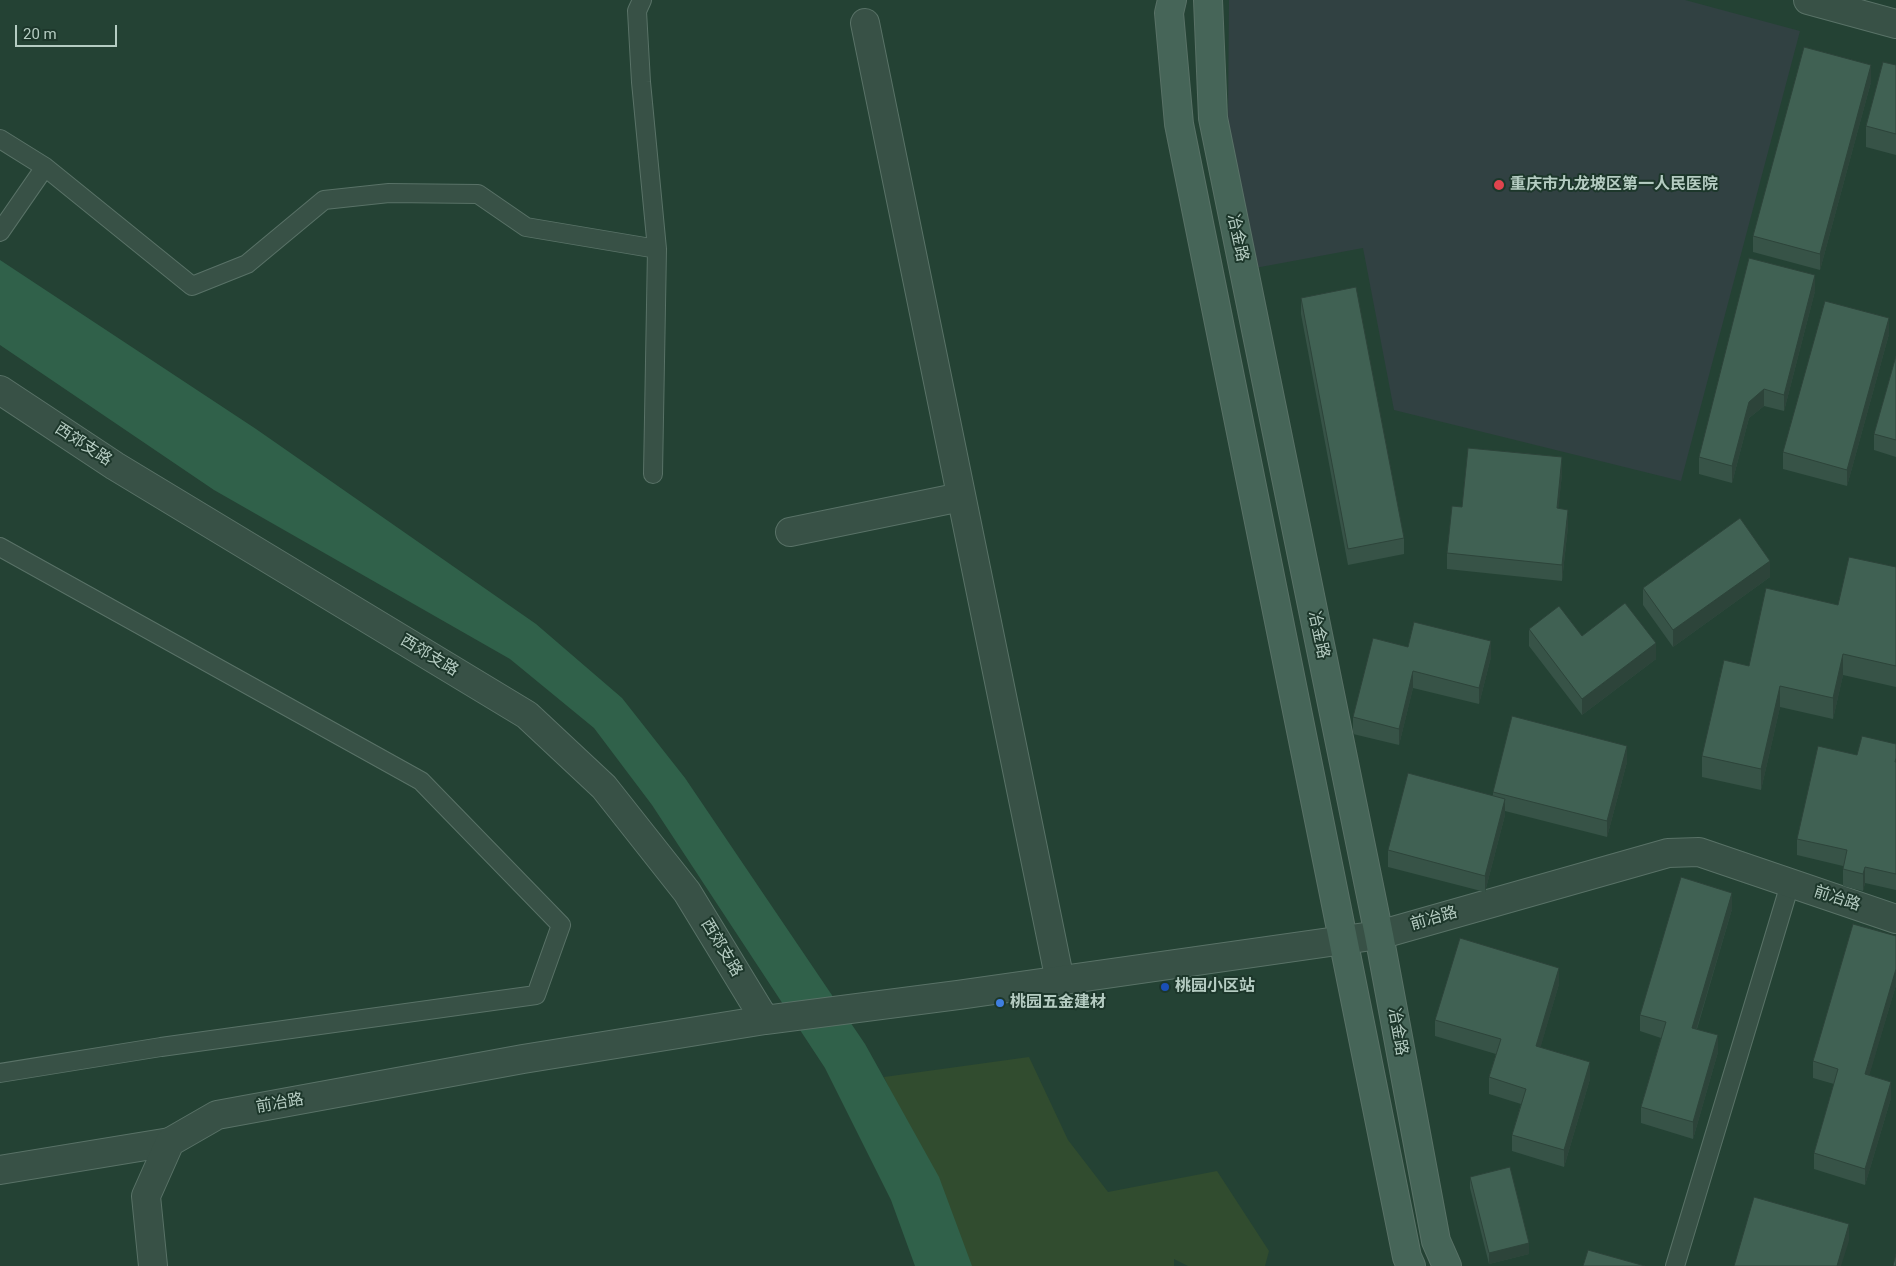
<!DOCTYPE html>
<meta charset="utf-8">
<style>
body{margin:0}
#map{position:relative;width:1896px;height:1266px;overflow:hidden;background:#244234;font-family:Roboto,sans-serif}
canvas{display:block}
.scale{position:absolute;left:15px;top:25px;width:102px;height:22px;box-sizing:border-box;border:2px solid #b5ccc2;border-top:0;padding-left:6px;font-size:15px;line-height:18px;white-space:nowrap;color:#b5ccc2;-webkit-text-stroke:4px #1d372b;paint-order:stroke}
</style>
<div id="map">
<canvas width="1896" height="1266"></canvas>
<div class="scale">20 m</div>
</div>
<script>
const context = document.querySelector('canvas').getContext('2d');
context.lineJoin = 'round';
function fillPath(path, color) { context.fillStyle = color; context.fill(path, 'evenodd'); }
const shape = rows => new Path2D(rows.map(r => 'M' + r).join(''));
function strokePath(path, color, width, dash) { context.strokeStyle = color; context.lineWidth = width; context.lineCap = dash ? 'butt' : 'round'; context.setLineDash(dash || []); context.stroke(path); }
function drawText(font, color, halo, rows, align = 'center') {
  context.font = font + ' Roboto,"Noto Sans SC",sans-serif'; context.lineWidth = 4; context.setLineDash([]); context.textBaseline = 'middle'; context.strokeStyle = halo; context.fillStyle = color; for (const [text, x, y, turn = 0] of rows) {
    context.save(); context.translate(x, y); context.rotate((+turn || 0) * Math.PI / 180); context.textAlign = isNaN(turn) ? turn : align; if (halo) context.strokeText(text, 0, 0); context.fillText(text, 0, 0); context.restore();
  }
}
fillPath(shape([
 [1229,0,1685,0,1800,31,1681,481,1394,410,1363,248,1255,268,1228,123]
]), '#314142');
fillPath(shape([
 [1029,1057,1068,1140,1108,1192,1217,1171,1269,1251,1265,1266,1188,1266,1174,1259,1174,1266,970,1266,884,1077]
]), '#314c2f');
fillPath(shape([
 [0,260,256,429,536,624,622,698,685,778,865,1044,939,1177,972,1266,915,1266,891,1200,825,1068,652,805,594,728,510,659,214,490,0,345]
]), '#30614a');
const service = shape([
 [642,0,637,11,641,82,657,249,653,474],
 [0,139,45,167],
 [0,232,45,167,192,286,247,264,324,200,389,193,478,194,526,227,657,249],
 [0,547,421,781,561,925,536,995,161,1047,0,1073],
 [1675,1266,1790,884]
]);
const minor = shape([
 [1808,0,1896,24],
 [865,23,1060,981],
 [790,532,961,497],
 [1379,935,1668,853,1699,852,1896,919],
 [0,1170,170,1142]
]);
const tertiary = shape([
 [0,390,115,466,527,715,604,787,687,892,765,1020],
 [153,1266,146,1196,170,1142,217,1115,523,1059,765,1020,958,995,1379,935]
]);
const secondary = shape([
 [1172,0,1169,13,1179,124,1407,1257,1411,1266],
 [1208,0,1213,118,1379,935,1436,1241,1447,1266]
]);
strokePath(service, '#597267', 20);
strokePath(minor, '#597267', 30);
strokePath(tertiary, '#597267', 30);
strokePath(secondary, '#597267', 30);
strokePath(service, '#385146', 18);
strokePath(minor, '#385146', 28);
strokePath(tertiary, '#385146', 28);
strokePath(secondary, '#466558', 28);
fillPath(shape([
 [1896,65,1896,155,1866,147,1866,126],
 [1871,82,1820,270,1753,252,1753,236],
 [1815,291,1784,411,1764,406,1749,418,1732,483,1699,474,1699,457],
 [1301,298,1404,538,1404,554,1348,565,1301,314],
 [1889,334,1847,486,1783,469,1783,452],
 [1896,356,1896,457,1874,450,1874,434],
 [1562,474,1558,509,1568,526,1562,581,1447,569,1447,553,1462,507],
 [1896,567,1896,687,1843,675,1833,719,1780,707,1761,790,1702,777,1702,756,1749,666,1838,605],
 [1770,577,1673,647,1643,605,1643,588],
 [1529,629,1582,636,1656,659,1582,715,1529,646],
 [1408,647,1491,657,1479,704,1413,688,1399,745,1353,734,1353,717],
 [1896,744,1896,890,1865,883,1863,891,1843,886,1843,866,1797,855,1797,839,1857,755],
 [1627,762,1607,837,1505,811,1505,815,1485,892,1388,867,1388,850,1493,795,1493,792],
 [1732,909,1697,1029,1718,1052,1693,1139,1641,1123,1641,1107,1661,1038,1640,1031,1640,1015],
 [1896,936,1896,985,1869,1075,1891,1098,1865,1185,1814,1169,1814,1153,1834,1084,1813,1078,1813,1061],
 [1559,984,1540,1048,1590,1079,1564,1167,1512,1151,1512,1135,1521,1104,1489,1094,1489,1077,1496,1054,1435,1036,1435,1020],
 [1470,1177,1529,1254,1489,1264,1470,1188]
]), '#375347');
fillPath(shape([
 [1871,65,1871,82,1820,270,1820,254],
 [1815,275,1815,291,1784,411,1784,395],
 [1889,318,1889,334,1847,486,1847,470],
 [1764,389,1764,406,1749,418,1732,483,1732,466,1749,402],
 [1562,457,1562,474,1557,525,1557,508],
 [1568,510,1568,526,1562,581,1562,565],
 [1770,561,1770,577,1673,647,1673,630],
 [1491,641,1491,657,1479,704,1479,688],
 [1656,643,1656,659,1582,715,1582,699],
 [1843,654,1843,675,1833,719,1833,698],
 [1413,671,1413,688,1399,745,1399,729],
 [1780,686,1780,707,1761,790,1761,769],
 [1627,746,1627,762,1607,837,1607,821],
 [1505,799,1505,815,1485,892,1485,876],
 [1865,867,1865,883,1863,891,1863,874],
 [1732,893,1732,909,1692,1044,1692,1028],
 [1559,968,1559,984,1536,1063,1536,1046],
 [1896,969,1896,985,1865,1090,1865,1074],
 [1718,1035,1718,1052,1693,1139,1693,1122],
 [1590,1062,1590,1079,1564,1167,1564,1150],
 [1891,1082,1891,1098,1865,1185,1865,1169],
 [1849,1224,1849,1241,1841,1266,1837,1266],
 [1529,1243,1529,1254,1489,1264,1489,1253]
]), '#2d443a');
const building = shape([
 [1804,47,1871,65,1820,254,1753,236,1804,47],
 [1883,62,1896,65,1896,134,1866,126,1883,62],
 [1749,258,1815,275,1784,395,1764,389,1749,402,1732,466,1699,457,1749,258],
 [1356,287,1404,538,1348,549,1301,298,1356,287],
 [1825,301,1889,318,1847,470,1783,452,1825,301],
 [1896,356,1896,440,1874,434,1896,356],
 [1468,448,1562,457,1557,508,1568,510,1562,565,1447,553,1452,506,1462,507,1468,448],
 [1740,518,1770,561,1673,630,1643,588,1740,518],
 [1849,557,1896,567,1896,666,1843,654,1833,698,1780,686,1761,769,1702,756,1724,660,1749,666,1766,588,1838,605,1849,557],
 [1625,603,1656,643,1582,699,1529,629,1559,606,1582,636,1625,603],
 [1414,622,1491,641,1479,688,1413,671,1399,729,1353,717,1373,638,1408,647,1414,622],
 [1512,716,1627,746,1607,821,1493,792,1512,716],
 [1862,736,1896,744,1896,758,1895,762,1896,762,1896,874,1865,867,1863,874,1843,869,1847,850,1797,839,1818,746,1857,755,1862,736],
 [1408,773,1505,799,1485,876,1388,850,1408,773],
 [1681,877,1732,893,1692,1028,1718,1035,1693,1122,1641,1107,1666,1022,1640,1015,1681,877],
 [1853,924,1896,936,1896,969,1865,1074,1891,1082,1865,1169,1814,1153,1838,1069,1813,1061,1853,924],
 [1460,938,1559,968,1536,1046,1590,1062,1564,1150,1512,1135,1526,1089,1489,1077,1501,1039,1435,1020,1460,938],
 [1510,1167,1529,1243,1489,1253,1470,1177,1510,1167],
 [1754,1197,1849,1224,1837,1266,1734,1266,1754,1197],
 [1588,1250,1645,1266,1583,1266,1588,1250],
 [1896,1254,1896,1266,1893,1266,1896,1254]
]);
fillPath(building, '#406153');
strokePath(building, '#2d443a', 1);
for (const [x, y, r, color] of [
 [1499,185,6,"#e0444e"],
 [1165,987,5,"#1a4fb4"],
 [1000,1003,5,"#3f7fe0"]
]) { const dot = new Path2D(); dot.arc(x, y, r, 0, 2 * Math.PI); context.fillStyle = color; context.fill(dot); strokePath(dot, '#1d372b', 2); }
drawText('bold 16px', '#b5ccc2', '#1d372b', [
 ["重庆市九龙坡区第一人民医院",1510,185],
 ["桃园小区站",1175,987],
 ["桃园五金建材",1010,1003]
], 'left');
drawText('16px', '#b5ccc2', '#1d372b', [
 ["冶金路",1237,238,78],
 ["西郊支路",83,445,33],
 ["冶金路",1318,635,78],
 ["西郊支路",429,656,31],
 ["前冶路",1837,899,18],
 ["前冶路",1434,919,-16],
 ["西郊支路",721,948,59],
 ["冶金路",1397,1032,80],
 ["前冶路",280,1104,-10]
]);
</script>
